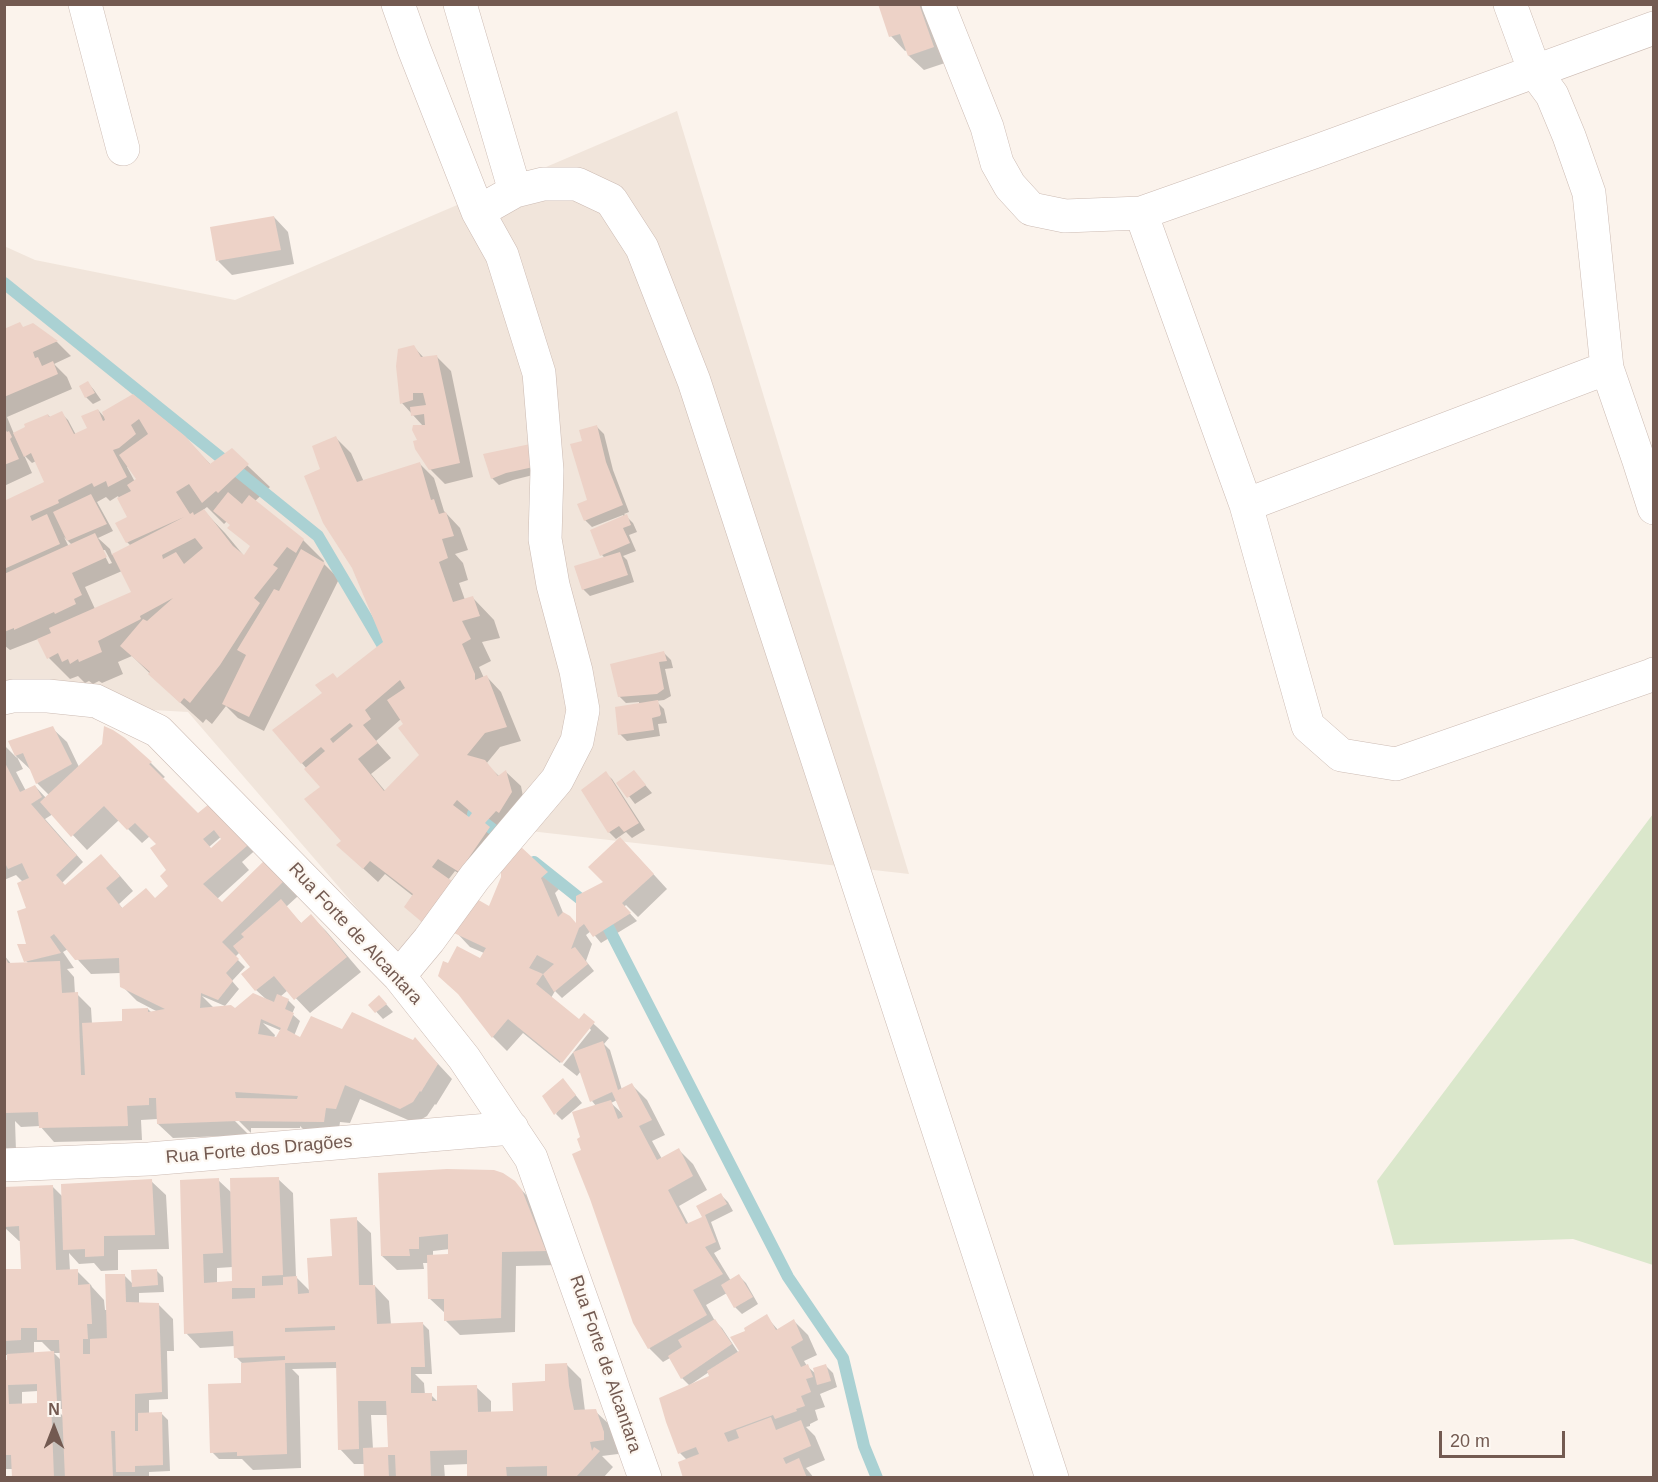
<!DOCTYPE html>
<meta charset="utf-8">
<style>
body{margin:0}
#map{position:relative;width:1658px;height:1482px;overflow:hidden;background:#fbf3ec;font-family:Arial,sans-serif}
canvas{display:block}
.frame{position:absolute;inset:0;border:6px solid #735a51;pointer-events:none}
.north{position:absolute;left:24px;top:1398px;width:60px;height:60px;-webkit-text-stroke:4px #fdf8f2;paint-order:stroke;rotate:0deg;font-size:16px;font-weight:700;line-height:24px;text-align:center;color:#735a51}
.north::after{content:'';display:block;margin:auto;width:21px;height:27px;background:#735a51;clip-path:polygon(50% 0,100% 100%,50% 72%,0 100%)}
.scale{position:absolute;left:1439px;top:1431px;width:126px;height:27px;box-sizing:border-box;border:3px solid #735a51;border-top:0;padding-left:8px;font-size:18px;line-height:21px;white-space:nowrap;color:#735a51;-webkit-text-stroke:4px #fdf8f2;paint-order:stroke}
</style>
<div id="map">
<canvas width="1658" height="1482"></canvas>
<div class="frame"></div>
<div class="north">N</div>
<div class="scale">20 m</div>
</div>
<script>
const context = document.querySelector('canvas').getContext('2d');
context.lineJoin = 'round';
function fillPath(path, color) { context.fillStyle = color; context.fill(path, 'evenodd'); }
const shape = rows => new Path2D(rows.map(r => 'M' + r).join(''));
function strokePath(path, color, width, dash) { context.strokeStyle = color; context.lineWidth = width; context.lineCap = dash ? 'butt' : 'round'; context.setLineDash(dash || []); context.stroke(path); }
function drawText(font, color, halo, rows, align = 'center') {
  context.font = font + ' Arial,sans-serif'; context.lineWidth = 4.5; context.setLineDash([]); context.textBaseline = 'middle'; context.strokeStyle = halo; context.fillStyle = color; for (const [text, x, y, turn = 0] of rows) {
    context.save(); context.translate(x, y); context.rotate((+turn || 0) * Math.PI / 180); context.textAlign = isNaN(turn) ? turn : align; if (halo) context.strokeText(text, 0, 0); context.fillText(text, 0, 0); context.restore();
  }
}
fillPath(shape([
 [677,111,909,874,521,830,448,931,419,980,188,712,13,702,4,685,4,246,35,260,235,300]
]), '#f1e5db');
fillPath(shape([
 [1653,814,1653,1265,1573,1239,1394,1245,1377,1181]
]), '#dae7cb');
fillPath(shape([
 [880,4,928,4,948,62,924,70,909,56,907,50,905,51,891,36],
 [274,217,288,232,294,264,232,275,218,261],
 [33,324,57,342,71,356,54,364,67,377,72,389,7,417,14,434,48,415,51,418,61,413,68,420,76,435,89,429,98,410,107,420,133,396,184,437,211,465,231,450,270,487,255,501,303,540,324,561,323,563,339,579,264,731,238,718,226,706,212,724,206,719,203,723,172,695,132,656,118,662,123,674,102,683,99,681,93,684,89,681,85,683,78,676,70,679,49,658,38,639,10,650,4,645,4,502,46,483,36,461,32,463,24,455,32,473,4,486,4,330,24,328],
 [129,466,138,479,135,482,127,467],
 [118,496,129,518,127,542,131,546,112,555,110,549,98,538,113,531,97,502,106,497,110,501],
 [207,507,224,524,227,521,232,525,252,547,245,557,225,533,203,510],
 [64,537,72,545,69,547],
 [102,550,105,550,112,563,109,564],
 [122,571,133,593,95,609,85,587],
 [413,346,424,358,436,356,451,371,473,477,445,484,430,469,419,441,423,426,402,403],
 [88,383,94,390,101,400,93,404,86,397],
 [597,427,604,434,613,470,629,512,624,514,633,523,637,532,629,535,636,551,623,556,627,560,634,582,590,596,583,589,605,558,602,555,624,517,623,515,592,527,585,520,589,501,584,442],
 [336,438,351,453,364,482,419,463,434,478,444,511,460,528,468,550,455,554,463,563,468,580,459,583,465,600,473,598,494,620,500,638,482,642,491,661,479,667,484,678,487,677,501,692,521,741,500,747,486,764,500,777,506,772,521,786,525,807,466,878,455,871,448,880,413,896,385,874,378,882,353,859,343,841,323,788,274,730,324,693,337,679,385,643,322,470],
 [401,719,421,755,386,792,371,774,391,758,376,741],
 [535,444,545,472,513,480,499,485,492,478],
 [664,653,671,660,673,668,665,669,671,696,664,700,656,701,664,709,667,723,658,724,660,736,627,741,620,734,639,705,639,702,626,703,619,696],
 [52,728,67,742,79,767,151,763,165,777,162,779,198,815,260,846,242,862,249,870,217,899,222,904,267,860,298,896,286,907,302,924,311,916,326,931,361,972,310,1013,288,990,280,997,288,1000,295,1007,292,1014,300,1021,294,1036,301,1039,342,1031,413,1042,415,1039,452,1079,436,1105,435,1104,427,1116,415,1123,360,1099,350,1123,340,1122,338,1136,310,1136,300,1126,300,1128,251,1128,251,1133,233,1115,231,1117,249,1135,173,1138,158,1124,158,1119,141,1120,142,1140,54,1142,40,1126,21,1127,15,1121,16,1151,4,1151,4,955,12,965,29,964,26,961,28,945,28,909,23,882,16,875,4,880,4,745,17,758,10,742],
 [17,757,31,770,37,783,49,795,46,798,35,786,26,791,16,772,23,769],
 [53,814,87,850,119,820,142,843,150,836,158,844,169,870,170,886,155,899,123,909,119,904,133,891,115,870,66,887,62,883,83,862,45,819],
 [223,835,230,849,211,850,209,847],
 [68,949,91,974,121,973,122,986,137,1001,158,1012,152,1013,148,1009,124,1022,92,1024,91,1008,77,994,75,994,74,977,67,969,74,968,63,952],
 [240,952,252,967,256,990,267,1000,236,1009,214,1008,202,996,225,1006,239,989,232,981,245,967,235,957],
 [263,1023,282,1031,277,1038,274,1038,275,1035],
 [634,772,652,793,635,804,619,783],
 [605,773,612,779,645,830,632,838,626,832,616,839,609,832,583,790],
 [520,848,561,887,555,893,564,915,577,925,605,883,635,854,667,889,638,917,626,905,624,907,637,921,601,943,591,931,586,935,592,944,586,961,594,971,562,998,555,991,551,998,580,1021,584,1015,609,1038,604,1044,610,1050,622,1090,632,1085,647,1100,665,1135,652,1141,662,1159,679,1150,693,1164,707,1190,679,1206,689,1225,704,1217,698,1206,721,1195,728,1202,733,1211,711,1222,721,1249,714,1253,731,1281,739,1276,746,1283,758,1304,742,1314,735,1307,727,1293,706,1305,715,1321,722,1328,740,1355,747,1331,766,1316,778,1330,794,1321,808,1335,817,1355,804,1361,807,1366,816,1374,826,1366,833,1373,837,1387,820,1394,825,1407,815,1410,818,1420,810,1424,810,1426,806,1427,815,1436,825,1460,806,1468,814,1478,685,1478,687,1460,680,1453,690,1386,682,1378,670,1358,663,1362,649,1348,583,1151,596,1106,592,1101,581,1071,577,1076,563,1065,591,1030,589,1027,560,1063,523,1033,507,1051,493,1037,462,997,448,965,481,960,484,953,470,947,456,932,490,908],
 [617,1100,624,1115,611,1103],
 [709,1372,711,1377,690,1385],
 [386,1004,393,1012,383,1019,370,1005],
 [569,1087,582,1103,562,1120,556,1114],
 [278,1179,293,1193,296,1277,310,1291,334,1258,356,1219,371,1233,373,1286,375,1286,389,1301,391,1325,422,1323,429,1330,432,1374,415,1374,424,1383,425,1395,431,1395,439,1403,476,1387,491,1401,491,1413,514,1413,567,1365,581,1379,585,1411,595,1411,610,1425,618,1448,618,1454,602,1456,613,1467,603,1478,470,1478,469,1464,444,1465,445,1478,366,1478,365,1464,354,1464,340,1449,337,1368,292,1369,299,1376,301,1468,253,1470,242,1459,219,1459,212,1452,242,1385,242,1363,236,1357,235,1346,200,1348,186,1333,218,1180,232,1193],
 [233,1267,234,1283,217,1283,217,1268],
 [371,1415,388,1415,389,1448,373,1449],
 [151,1181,166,1195,169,1249,118,1250,118,1270,101,1271,94,1263,79,1264,69,1253,70,1271,77,1271,91,1285,92,1287,104,1300,105,1310,108,1310,124,1275,133,1284,156,1270,163,1277,164,1292,139,1293,139,1304,158,1304,173,1319,174,1351,167,1351,168,1399,149,1400,149,1414,161,1413,168,1420,170,1471,149,1472,149,1478,13,1478,13,1469,4,1469,4,1357,5,1361,7,1361,9,1355,4,1355,4,1298,23,1270,21,1241,19,1241,4,1227,52,1186,63,1197],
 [34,1342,42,1342,53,1353,34,1354],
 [54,1353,61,1353,61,1360],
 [38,1391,39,1404,22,1405,22,1392],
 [56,1409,63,1409,64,1417],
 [514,1182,529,1198,559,1265,516,1266,515,1332,460,1335,445,1320,445,1313,429,1298,428,1263,423,1263,424,1269,397,1270,382,1256],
 [450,1249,450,1256,433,1256,433,1251]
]), '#0003');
strokePath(shape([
 [4,283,318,536,389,656],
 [473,814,504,838],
 [534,862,603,917,788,1277,843,1358,864,1446,877,1478]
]), '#aad1d3', 12);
fillPath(shape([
 [878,4,919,4,934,47,908,56,900,34,889,37],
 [274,216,281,250,216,261,210,227],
 [20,322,23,327,33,323,58,341,33,352,35,358,38,357,42,366,53,361,58,374,4,397,4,329],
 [414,345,421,357,437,355,460,463,429,470,415,449,413,441,417,440,412,430,413,425,425,425,424,414,411,416,410,407,426,405,423,393,413,393,413,400,400,404,396,366,398,349],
 [88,381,95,393,85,398,79,386],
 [133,394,185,436,210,464,232,448,249,464,218,493,216,491,202,503,189,484,176,492,190,514,193,512,194,515,204,509,233,546,244,555,250,546,227,528,230,525,213,511,228,492,242,504,249,495,304,539,296,553,287,547,273,565,278,568,254,598,260,603,220,665,190,703,184,698,180,703,148,674,150,672,120,646,143,619,147,621,173,598,140,616,141,619,98,641,102,652,79,662,78,659,70,664,68,659,62,662,58,653,47,659,37,639,51,633,49,628,131,592,112,554,184,517,126,543,115,523,127,517,117,498,131,491,127,485,136,479,119,455,148,434,139,419,131,425,136,434,119,448,113,450,127,477,108,487,106,481,94,487,92,483,58,500,59,503,30,516,32,521,47,514,60,544,4,569,4,534,6,534,4,531,4,501,44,482,31,453,24,457,13,433,25,427,24,424,48,414,49,417,62,411,74,434,87,428,81,416,98,409,103,421,105,420,102,412],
 [195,538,203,548,184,564,176,552,163,559,162,555],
 [597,425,606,462,623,505,584,521,577,504,587,500,570,444,582,441,579,430],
 [4,427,7,432,9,431,12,437,10,439,19,459,4,465],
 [336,436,357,482,420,462,431,500,434,499,439,514,446,512,454,536,442,539,448,558,439,562,453,602,473,596,480,616,462,621,471,639,462,644,475,674,475,680,487,675,507,727,485,733,467,755,485,760,498,776,506,770,512,792,499,813,496,811,485,823,490,827,459,872,438,859,432,867,452,881,423,923,404,907,413,894,370,861,363,869,336,845,341,841,304,799,320,787,304,769,325,751,321,747,301,764,272,730,322,693,315,685,333,673,337,678,383,642,352,568,323,523,304,476,320,469,312,446],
 [400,680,405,688,387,700,403,724,398,728,419,755,384,791,358,759,378,743,363,725,371,719,365,710],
 [350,723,353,726,333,743,330,739],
 [457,800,472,813,469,817,453,805],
 [535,443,538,466,506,473,491,479,483,454],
 [91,494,107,524,67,541,53,512],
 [627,514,631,525,623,528,630,543,600,556,590,530],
 [95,533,107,557,72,573,82,595,74,599,76,604,55,614,54,612,14,630,14,628,4,632,4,574],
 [301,549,325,563,249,717,222,704,246,655,237,650,274,589,279,591],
 [620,552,628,575,582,590,574,566],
 [664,651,667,661,659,662,664,689,657,694,618,697,610,664],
 [658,700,661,714,660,716,652,718,654,730,618,735,615,707],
 [53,726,72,764,36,784,23,753,15,756,8,741],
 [104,726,113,730,125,738,152,762,149,764,198,813,209,804,255,839,203,884,222,902,267,858,285,880,222,942,239,959,226,973,233,981,218,1000,201,993,200,1008,231,1005,235,1008,253,993,274,1002,277,994,289,999,285,1009,294,1013,287,1030,300,1037,311,1016,342,1029,352,1012,413,1040,415,1037,438,1064,421,1092,420,1091,413,1102,400,1109,345,1085,336,1109,326,1108,324,1122,237,1121,157,1124,156,1098,149,1098,149,1105,127,1106,128,1126,39,1128,38,1112,5,1113,4,955,8,963,60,961,62,993,78,992,81,1075,85,1075,82,1023,122,1021,122,1009,148,1008,148,1012,165,1009,120,987,119,958,75,960,54,934,50,937,61,953,24,962,17,944,26,944,17,911,26,908,17,883,29,878,22,863,8,869,4,861,4,761,20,792,35,785,42,797,31,804,65,843,77,855,56,875,65,885,101,854,120,876,106,888,122,908,146,888,155,898,168,886,160,876,166,870,150,848,156,844,135,823,127,830,104,806,71,837,40,802,102,744],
 [214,830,221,839,211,848,203,839],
 [261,1019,281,1028,276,1037,258,1034],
 [235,1092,298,1096,297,1099,236,1098],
 [634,770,646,785,627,798,616,783],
 [606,771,639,823,624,832,619,826,608,833,581,790],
 [620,837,654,874,622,903,631,913,593,937,584,924,579,928,571,949,575,947,588,964,554,992,543,974,554,964,537,955,529,968,543,974,536,984,579,1019,584,1013,595,1022,562,1063,508,1019,492,1038,458,994,438,976,443,961,448,963,457,946,480,958,486,948,454,933,475,898,489,906,501,877,501,868,520,846,548,872,541,878,558,917,563,912,570,916,576,923,576,896,603,882,588,867],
 [281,899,301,923,311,914,347,957,294,1000,274,976,255,991,241,974,250,967,233,946,244,937,241,934],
 [379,995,387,1004,375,1013,368,1005],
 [603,1041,618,1090,632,1083,652,1120,639,1126,657,1160,679,1148,693,1176,668,1190,686,1224,702,1217,696,1206,721,1193,727,1204,705,1215,716,1242,705,1247,723,1274,693,1290,707,1315,648,1349,633,1323,590,1199,572,1154,581,1150,577,1139,580,1137,572,1112,611,1100,618,1119,623,1117,612,1092,590,1102,573,1052],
 [563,1078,576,1095,554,1115,542,1096],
 [447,1169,494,1170,503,1173,515,1181,522,1190,546,1251,502,1252,501,1318,444,1321,444,1299,428,1299,427,1255,448,1254,448,1234,419,1237,419,1249,409,1249,410,1256,381,1256,378,1173],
 [279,1177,283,1275,262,1276,262,1286,283,1285,283,1277,297,1276,298,1294,309,1293,307,1258,332,1256,330,1219,357,1217,359,1285,375,1285,377,1324,423,1322,425,1367,411,1367,411,1393,432,1393,432,1401,437,1401,437,1386,477,1385,478,1412,513,1411,512,1383,545,1381,545,1364,567,1363,569,1386,574,1410,596,1409,604,1432,604,1440,590,1442,592,1451,594,1447,600,1451,576,1477,547,1478,547,1466,506,1467,507,1478,492,1478,492,1476,467,1477,467,1450,430,1451,431,1478,396,1478,395,1455,388,1455,389,1478,364,1478,363,1448,388,1447,386,1401,358,1401,359,1449,338,1450,336,1362,285,1363,287,1454,237,1456,237,1452,210,1453,208,1384,241,1383,241,1363,285,1360,285,1356,234,1358,233,1331,184,1334,180,1180,219,1178,223,1253,203,1254,204,1283,232,1281,230,1178],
 [232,1288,255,1288,255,1298,232,1299],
 [335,1326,335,1330,285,1332,285,1328],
 [152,1179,155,1235,104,1236,104,1256,85,1257,85,1249,63,1250,61,1184],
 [53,1185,56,1270,78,1269,78,1285,90,1284,92,1324,87,1324,88,1339,83,1339,83,1354,90,1354,90,1339,107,1338,105,1274,125,1274,126,1302,159,1303,162,1392,135,1394,135,1431,138,1431,138,1413,162,1412,163,1465,135,1466,135,1472,116,1472,115,1431,111,1431,113,1478,65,1478,59,1340,37,1340,37,1328,21,1328,21,1340,4,1341,4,1269,21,1269,19,1226,4,1227,4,1187],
 [157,1269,158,1285,132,1287,131,1270],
 [739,1274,753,1297,734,1308,721,1285],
 [767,1314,776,1330,794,1319,803,1340,791,1347,801,1367,808,1364,813,1377,806,1379,811,1392,801,1396,805,1406,796,1409,797,1411,775,1419,773,1415,724,1433,728,1442,739,1438,736,1430,771,1417,776,1430,801,1420,811,1446,783,1458,786,1464,799,1458,807,1478,683,1478,678,1462,699,1454,696,1447,678,1454,666,1422,659,1398,709,1376,707,1371,739,1351,730,1337,745,1331,744,1328],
 [715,1319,732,1344,681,1379,668,1356,682,1347,678,1340],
 [54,1351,57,1402,51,1402,54,1478,12,1478,11,1455,4,1455,4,1360,7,1360,7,1354],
 [37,1384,37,1403,9,1404,8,1385],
 [826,1364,831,1381,817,1385,813,1368]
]), '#edd2c7');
const street = shape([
 [85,4,123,149],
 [398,4,414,49,478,212,502,255,539,373,547,470,545,539,553,585,576,671,583,710,577,741,557,780,475,877,429,940,399,976],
 [460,4,515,191],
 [938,4,987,127,997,163,1010,186,1031,209,1065,216,1141,213,1314,152,1654,28],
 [1510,4,1535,72,1552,95,1569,136,1589,193,1607,368,1639,461,1654,508],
 [478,212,515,191,543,184,577,184,611,200,642,248,694,381,1052,1478],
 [1141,213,1246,505,1308,726,1341,755,1396,764,1652,675,1654,674],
 [1246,505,1607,368],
 [4,698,13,696,48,696,96,701,158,731,399,976,464,1058,531,1158,645,1478],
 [4,1165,149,1159,512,1128]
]);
strokePath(street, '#ccbbb3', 34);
strokePath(street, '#fff', 33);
drawText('18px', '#735a51', '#fdf8f2', [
 ["Rua Forte de Alcantara",355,934,47],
 ["Rua Forte dos Dragões",259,1150,-5],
 ["Rua Forte de Alcantara",605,1364,71]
]);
</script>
